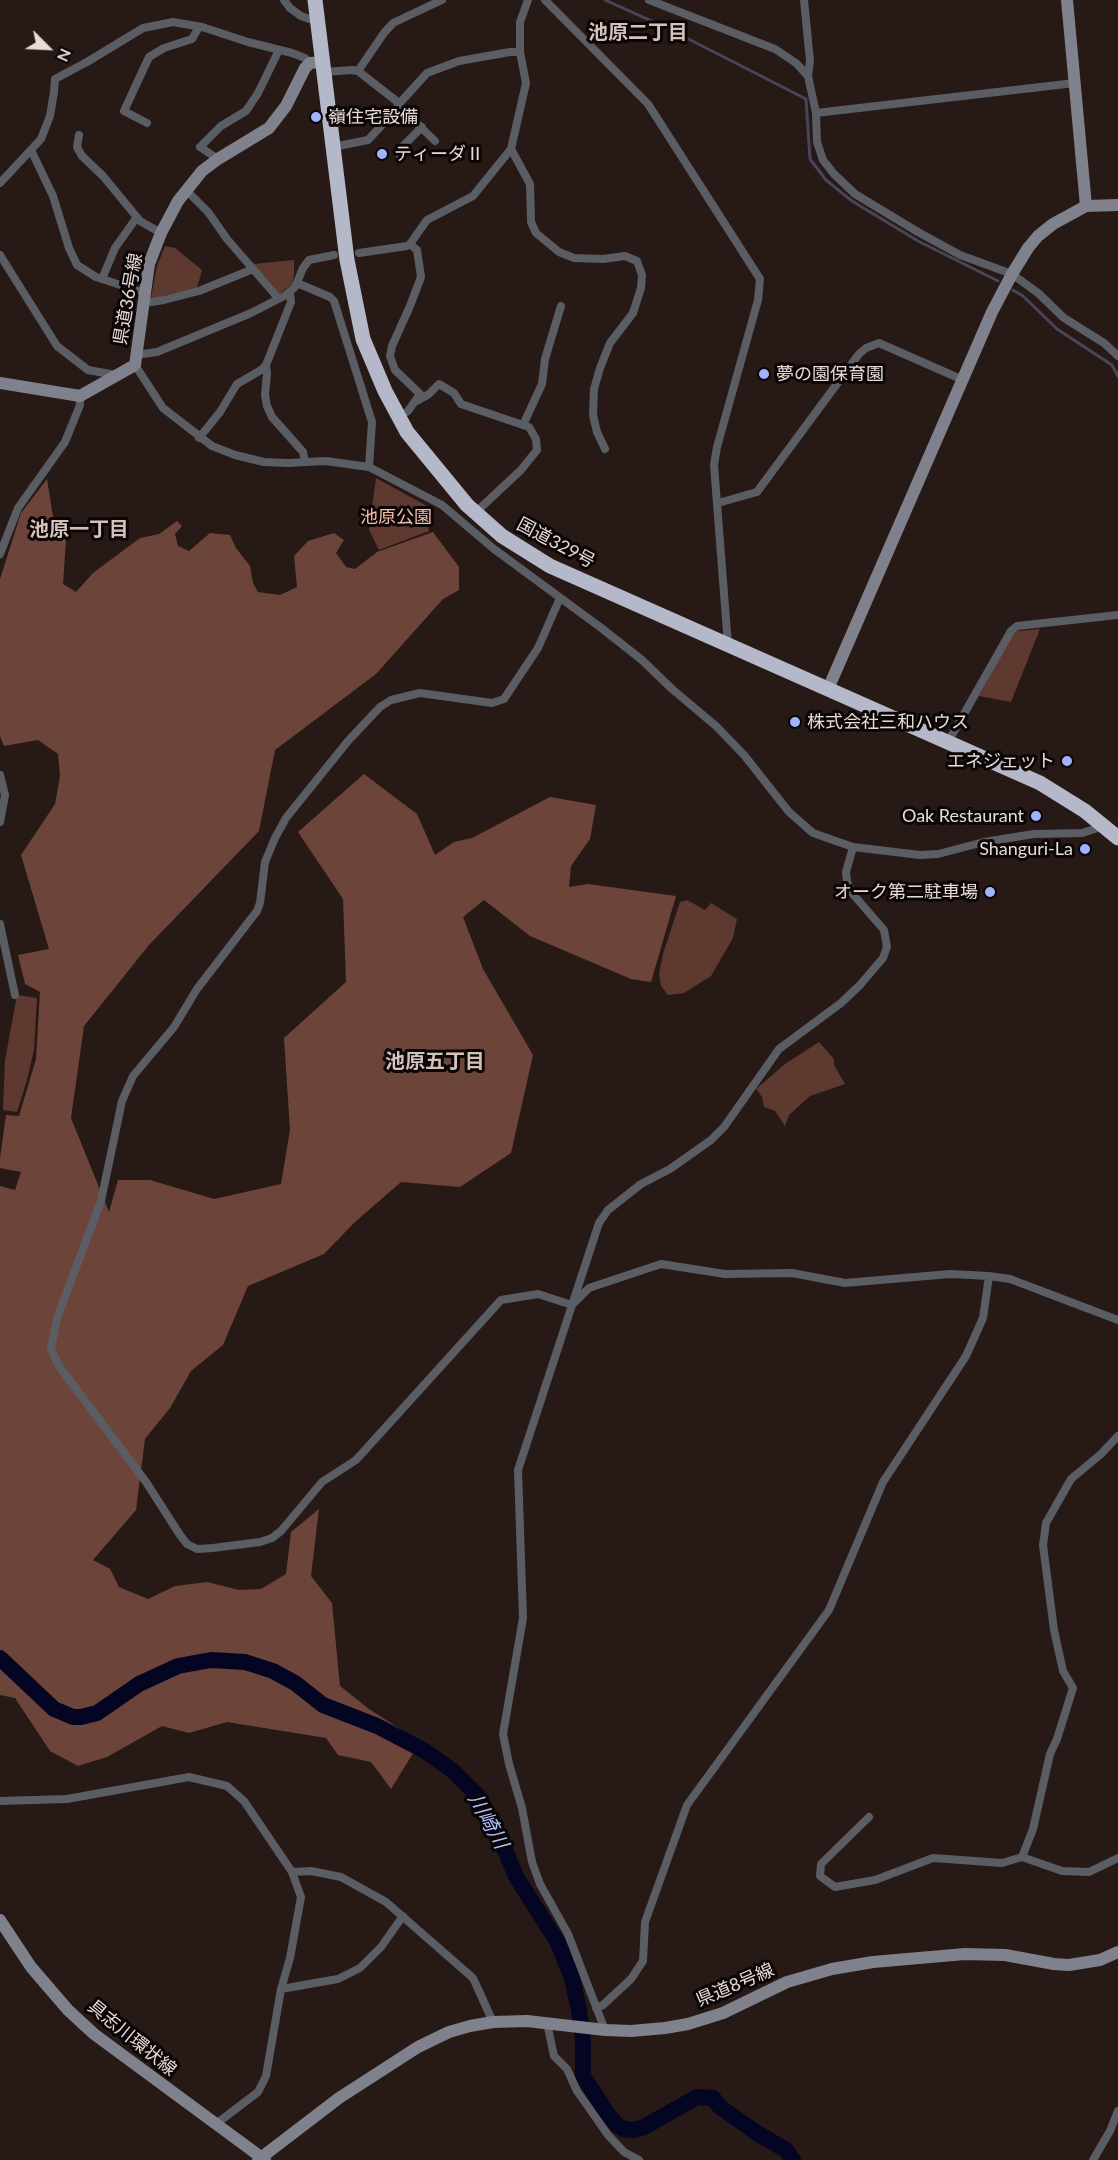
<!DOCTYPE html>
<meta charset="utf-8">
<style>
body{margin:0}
#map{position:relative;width:1118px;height:2160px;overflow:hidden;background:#271915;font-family:Lato,sans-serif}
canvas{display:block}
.north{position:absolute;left:18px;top:18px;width:60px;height:60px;-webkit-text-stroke:4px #0b0605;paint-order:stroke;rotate:114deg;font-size:16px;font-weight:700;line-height:24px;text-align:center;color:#e5dbd8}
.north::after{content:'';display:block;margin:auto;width:21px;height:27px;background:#e5dbd8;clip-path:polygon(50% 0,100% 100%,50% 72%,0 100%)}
</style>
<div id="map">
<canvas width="1118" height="2160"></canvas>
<div class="north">N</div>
</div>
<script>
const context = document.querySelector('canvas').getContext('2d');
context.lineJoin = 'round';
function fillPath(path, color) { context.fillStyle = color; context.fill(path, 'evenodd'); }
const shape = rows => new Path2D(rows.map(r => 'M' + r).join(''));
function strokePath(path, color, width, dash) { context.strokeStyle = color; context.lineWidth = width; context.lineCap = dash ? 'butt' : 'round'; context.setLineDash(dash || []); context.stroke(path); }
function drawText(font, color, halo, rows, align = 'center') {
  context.font = font + ' Lato,"Noto Sans JP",sans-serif'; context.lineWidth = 6; context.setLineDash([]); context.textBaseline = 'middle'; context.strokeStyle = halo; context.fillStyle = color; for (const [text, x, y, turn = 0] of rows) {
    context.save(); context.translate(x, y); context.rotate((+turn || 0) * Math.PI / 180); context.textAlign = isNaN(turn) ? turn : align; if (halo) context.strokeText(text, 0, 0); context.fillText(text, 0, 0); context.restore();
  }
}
fillPath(shape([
 [165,246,175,248,202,270,197,288,155,298,151,297,157,266],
 [294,260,294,274,292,284,278,295,253,264],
 [376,478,427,506,425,511,429,531,379,550,369,530],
 [1040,629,1011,702,979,696,1013,634,1018,631],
 [687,900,705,910,711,903,737,919,733,938,711,976,684,993,668,995,661,986,659,974,663,954,680,902],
 [17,995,37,998,34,1050,27,1080,17,1112,3,1110,5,1060],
 [819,1042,834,1059,834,1065,845,1084,810,1096,789,1115,785,1126,775,1111,764,1107,762,1097,756,1089,785,1064]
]), '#5d392f');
fillPath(shape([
 [47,479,53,517,66,539,63,584,76,592,93,573,140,538,159,534,177,521,182,526,175,534,178,546,189,551,210,533,230,535,236,548,250,566,253,583,258,592,280,595,297,587,294,556,308,541,334,533,344,540,336,553,346,567,355,569,377,552,433,532,459,567,459,590,443,599,376,674,275,750,259,831,149,945,84,1026,71,1118,109,1212,118,1180,150,1180,214,1199,281,1184,290,1130,284,1038,346,982,343,899,298,832,364,774,417,814,435,855,454,842,472,838,550,797,596,805,590,839,571,866,569,887,588,884,676,896,651,982,631,979,530,936,484,900,463,917,483,969,533,1055,511,1153,460,1187,401,1182,355,1222,324,1254,248,1286,223,1345,191,1371,170,1408,145,1439,136,1510,93,1560,110,1569,119,1587,148,1599,175,1586,207,1582,239,1590,261,1589,286,1574,291,1532,319,1509,311,1576,332,1603,340,1686,369,1709,420,1742,391,1789,371,1762,338,1755,326,1738,227,1722,189,1733,162,1726,107,1757,78,1766,50,1751,15,1698,0,1695,0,1186,15,1190,21,1172,0,1168,0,1158,6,1115,19,1116,36,1059,40,992,25,984,18,955,49,949,21,855,55,804,60,776,58,754,38,740,4,746,0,736,0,579,21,513]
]), '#6d4439');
strokePath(shape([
 [605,0,667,28,806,99,810,159,826,180,852,201,918,241,998,281],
 [1013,290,1023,296,1057,329,1112,365,1118,376]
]), '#484559', 3);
strokePath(shape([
 [0,1658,54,1709,73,1717,81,1717,97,1713,139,1684,178,1666,211,1660,245,1662,273,1671,295,1683,323,1705,377,1726,425,1751,453,1771,479,1797,492,1821,517,1878,558,1943,572,1978,579,2010,583,2040,583,2076,607,2113,617,2125,624,2129,633,2130,644,2127,697,2097,713,2098,720,2107,757,2133,786,2150,793,2160]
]), '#040522', 16);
strokePath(shape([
 [284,0,290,8,301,16,318,22],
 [545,0,648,104,760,279,758,300,717,447,714,465,728,645],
 [649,0,775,49,796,63,808,76,816,113,817,142,823,160,834,174,855,194,918,232,960,255,1012,274,1038,293,1064,318,1104,343,1118,356],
 [804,0,810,61,808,76],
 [358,71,384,33,393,23,442,0],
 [324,72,352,70,358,71,399,103],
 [398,105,435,141],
 [816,113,1075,83],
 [147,123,124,111,149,57,164,48,192,39,199,27],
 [79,135,77,147,82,156,103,176,140,221,161,233],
 [333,147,368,140,396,110,398,105,427,73,459,61,510,52,520,52],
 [511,149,530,184,531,222,536,233,559,252,574,258,603,259,625,256,637,261,642,275,641,288,633,313,610,343,600,368,594,389,593,415,597,432,605,449],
 [31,150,53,196,69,248,77,265,96,277,145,293],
 [400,156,403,146,422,127],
 [218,159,200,147,221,126,246,111,258,93,279,50],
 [0,183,41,139,50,116,54,92,55,79,87,62,143,28,173,22,202,27,248,42,292,53,305,58,310,63],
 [186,190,208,212,227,239,278,298],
 [359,253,407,246,410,244,427,220,473,196,511,149,526,83,520,52,520,22,528,0],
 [0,255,57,346,88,370,116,375],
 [102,279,115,248,137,217],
 [297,283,330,297,334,301,372,422,369,467],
 [290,293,291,302,266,365,267,373,265,395,267,406,272,417,303,452,305,462],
 [143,300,151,302,164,300,199,291,253,269],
 [136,355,157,352,251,313,286,295,295,287,303,268,309,260,334,255],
 [135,365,163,408,212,446,235,455,264,462,288,463,326,461,369,467,442,505,494,549,600,627,642,660,672,689,716,726,744,755,789,812,813,833,853,847,920,855,938,854,984,842,1034,834,1082,833,1104,826],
 [415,402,429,394,439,384,454,393,461,404,523,425,529,427,536,439,537,450,521,470,475,513],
 [399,417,408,411,420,394,395,370,390,356,392,346,410,306,421,277,417,250,410,244],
 [523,425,542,384,545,359,561,306],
 [199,438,220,412,237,384,261,370,266,365],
 [718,503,757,492,859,354,866,348,879,343,963,380],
 [0,554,18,508,65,442,80,405,80,396],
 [560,598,538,648,504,699,492,703,420,693,391,700,380,707,348,741,286,818,275,838,265,862,260,903,257,911,197,989,174,1027,133,1076,122,1101,101,1201,57,1318,51,1349,59,1366,146,1482,180,1535,187,1544,197,1549,213,1548,260,1542,272,1538,281,1531,322,1482,356,1460,501,1300,538,1294,572,1305],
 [948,742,1011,631,1017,626,1118,615],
 [0,775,5,795,0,822],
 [0,924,15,995],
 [574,1303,589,1288,661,1264,725,1274,792,1273,845,1283,950,1274,989,1276,1010,1279,1118,1320],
 [0,1801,67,1799,189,1777,227,1786,244,1801,265,1832,292,1872,301,1897,290,1958,281,1989,266,2076,258,2092,216,2124],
 [869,1817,821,1864,820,1876,835,1887,875,1880,933,1858,1002,1863,1022,1857,1062,1871,1089,1872,1118,1858],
 [1022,1857,1033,1829,1050,1754,1057,1739,1073,1688,1063,1671,1054,1630,1043,1545,1046,1523,1071,1479,1101,1454,1118,1436],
 [292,1872,311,1871,341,1877,386,1902,473,1978,493,2022],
 [281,1989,338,1979,360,1968,381,1947,403,1916],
 [596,2008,603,2005,631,1979,643,1961,645,1922,687,1805,829,1610,883,1482,966,1356,983,1318,989,1276],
 [547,2023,554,2056,567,2069,577,2091,608,2135,624,2152,639,2160],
 [605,2030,568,1934,540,1884,532,1862,522,1808,509,1764,503,1734,523,1618,518,1470,595,1235,599,1223,608,1210,641,1184,670,1169,711,1140,724,1127,779,1049,841,1003,860,985,883,958,887,947,884,930,852,893,847,882,846,872,853,847],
 [1093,2160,1110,2131,1118,2111]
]), '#5b5d64', 8);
strokePath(shape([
 [1067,0,1086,206],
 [0,383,80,396,135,365,149,264,161,233,178,201,202,171,218,159,269,128,286,106,305,68,310,63,323,62],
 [828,689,992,312,1012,274,1028,248,1038,236,1053,224,1086,206,1118,205],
 [0,1920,31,1967,68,2010,94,2034,265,2160],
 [258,2160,339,2098,418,2047,449,2032,470,2026,493,2022,527,2021,605,2030,631,2031,665,2028,688,2024,723,2013,787,1982,832,1969,873,1962,965,1954,1005,1955,1054,1964,1069,1965,1100,1960,1118,1952]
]), '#7f828c', 12);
strokePath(shape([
 [315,0,347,260,363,339,385,391,407,432,467,505,502,536,550,566,1040,783,1085,811,1118,838]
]), '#b4b8c9', 15);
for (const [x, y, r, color] of [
 [316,117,6,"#a0b3fd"],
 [382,154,6,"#a0b3fd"],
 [764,374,6,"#a0b3fd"],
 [795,722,6,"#a0b3fd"],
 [1067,761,6,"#a0b3fd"],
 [1036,816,6,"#a0b3fd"],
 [1085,849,6,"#a0b3fd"],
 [990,892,6,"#a0b3fd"]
]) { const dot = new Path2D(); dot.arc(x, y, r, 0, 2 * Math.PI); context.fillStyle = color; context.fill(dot); strokePath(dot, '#0b0605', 2); }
drawText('18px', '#e5dbd8', '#0b0605', [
 ["嶺住宅設備",328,117],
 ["ティーダⅡ",394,154],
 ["夢の園保育園",776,374],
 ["株式会社三和ハウス",807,722],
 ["エネジェット",1055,761,"right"],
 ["Oak Restaurant",1024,816,"right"],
 ["Shanguri-La",1073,849,"right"],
 ["オーク第二駐車場",978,892,"right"]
], 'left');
drawText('18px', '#e5dbd8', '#0b0605', [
 ["県道36号線",128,299,-80],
 ["国道329号",556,543,28],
 ["県道8号線",735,1985,-23],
 ["具志川環状線",132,2038,39]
]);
drawText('18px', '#f6bbaa', '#0b0605', [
 ["池原公園",396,517]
]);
drawText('bold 20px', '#d5c1bc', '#0b0605', [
 ["池原二丁目",638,33],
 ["池原一丁目",79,530],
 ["池原五丁目",435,1062]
]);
drawText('italic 20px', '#aebffd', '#0b0605', [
 ["川崎川",488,1821,61]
]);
</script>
